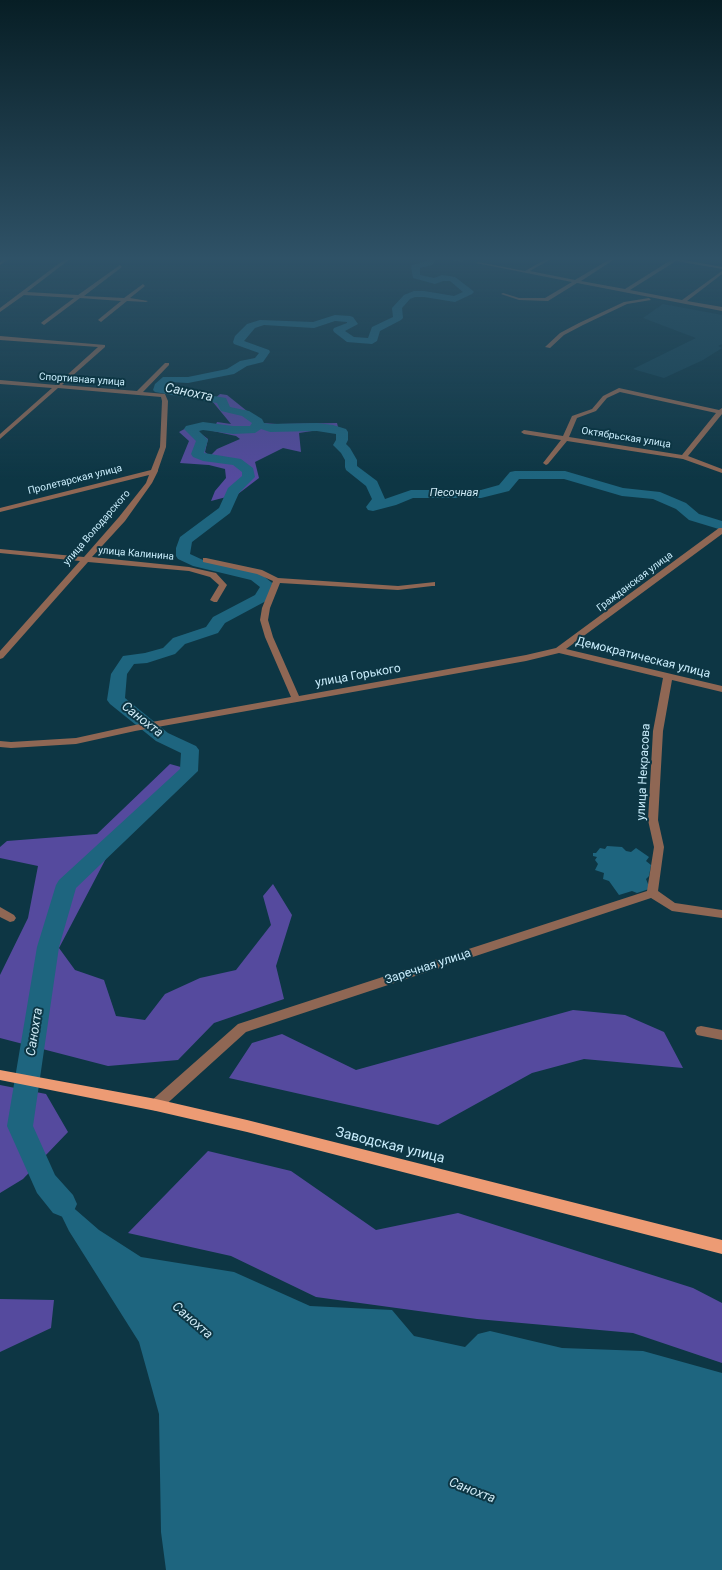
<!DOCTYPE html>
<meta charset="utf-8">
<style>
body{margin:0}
canvas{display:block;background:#0d3644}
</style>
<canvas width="722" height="1570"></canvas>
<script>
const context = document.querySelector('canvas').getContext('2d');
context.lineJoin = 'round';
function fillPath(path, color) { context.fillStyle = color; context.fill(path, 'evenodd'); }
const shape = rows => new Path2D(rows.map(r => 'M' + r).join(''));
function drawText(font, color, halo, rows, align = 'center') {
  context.font = font + ' Roboto,sans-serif'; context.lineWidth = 4; context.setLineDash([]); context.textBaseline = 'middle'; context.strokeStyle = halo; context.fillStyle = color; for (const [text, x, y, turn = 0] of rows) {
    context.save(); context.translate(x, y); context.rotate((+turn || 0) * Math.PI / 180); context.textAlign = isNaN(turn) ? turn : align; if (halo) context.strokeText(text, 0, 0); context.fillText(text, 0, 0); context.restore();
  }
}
fillPath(shape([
 [663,304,722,315,722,344,718,346,722,348,703,360,664,378,633,369,696,338,643,318]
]), '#154354');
fillPath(shape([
 [220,394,227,395,262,423,277,424,337,423,338,427,299,433,301,452,283,448,255,462,259,478,238,494,211,501,215,491,226,478,225,469,209,465,180,463,189,441,179,432,188,427,196,430,208,439,205,452,210,456,217,449,240,439,236,436,213,431,217,422,231,424,212,401],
 [170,764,195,771,112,847,59,948,75,970,104,980,116,1016,145,1020,165,994,200,978,236,970,271,925,263,896,273,884,292,915,276,966,284,999,214,1023,178,1060,108,1066,0,1038,0,975,28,918,38,866,0,858,0,847,7,841,97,834],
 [573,1010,625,1015,664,1032,683,1068,584,1059,532,1073,438,1125,229,1078,252,1043,282,1034,356,1070],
 [0,1085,46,1094,68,1132,23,1179,0,1193],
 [208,1151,291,1171,376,1230,458,1213,693,1288,722,1303,722,1363,633,1333,477,1319,316,1297,231,1256,128,1233],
 [0,1299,54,1300,51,1328,0,1352]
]), '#554a9e');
fillPath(shape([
 [607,846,622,847,626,851,631,852,636,848,649,857,646,861,651,865,649,876,646,879,648,884,649,889,637,893,632,891,619,895,609,881,603,879,604,873,595,870,598,864,595,860,597,857,593,856,593,853,596,853,600,848,605,849],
 [46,1184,99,1230,141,1257,234,1272,310,1306,392,1310,414,1336,465,1347,478,1334,490,1331,562,1348,643,1351,722,1373,722,1570,166,1570,161,1532,159,1414,139,1342,69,1231]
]), '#1e657f');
fillPath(shape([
 [428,259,437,259,432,265,420,268,420,275,434,278,442,275,455,277,472,290,474,292,472,294,455,302,424,297,415,297,410,299,402,308,403,318,401,320,380,331,377,341,372,344,347,342,334,332,333,330,334,328,347,323,347,322,335,321,314,328,264,325,255,328,244,341,269,350,270,352,263,362,247,366,234,374,188,383,170,382,165,388,226,398,230,407,249,411,262,419,264,423,270,424,317,423,333,425,346,429,348,432,348,440,346,444,350,448,357,460,357,466,377,481,385,499,411,490,481,490,499,485,510,472,515,471,565,471,623,488,660,492,686,503,699,514,722,521,722,530,689,520,676,509,653,499,622,496,564,479,519,479,509,491,481,498,413,498,396,505,373,511,368,510,366,507,372,499,366,486,346,470,345,467,345,460,341,453,333,445,336,440,336,434,317,431,270,432,261,429,255,433,233,434,203,430,199,431,208,440,204,453,241,459,253,468,255,477,239,493,230,513,192,542,190,554,203,560,261,574,276,586,266,601,225,623,218,633,185,644,175,654,147,663,134,664,127,674,125,698,168,733,196,746,199,750,198,771,76,888,59,947,33,1126,55,1175,73,1195,77,1204,73,1213,63,1217,53,1213,37,1193,7,1126,37,947,56,885,59,880,180,769,181,753,156,741,110,704,107,700,111,674,123,656,145,653,163,648,173,638,206,627,213,617,255,595,260,587,251,580,193,566,178,559,176,556,176,548,180,537,219,508,228,488,242,476,242,472,233,465,203,461,193,457,191,454,196,441,184,429,186,426,203,422,233,426,250,426,252,423,242,416,221,411,217,403,155,392,153,390,155,384,163,377,188,377,227,369,240,361,255,358,259,353,234,344,233,342,235,336,247,324,260,320,313,322,335,315,350,316,353,317,358,324,345,331,354,337,368,338,372,327,393,317,392,308,404,295,414,291,424,291,454,296,463,292,450,281,443,281,435,284,413,278,411,267,412,265,426,261,428,259],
 [453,259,466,259,462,262,454,261,453,259]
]), '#1e657f');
fillPath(shape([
 [4,259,9,259,0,265,0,262,4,259],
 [65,259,70,259,27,292,78,295,120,265,122,267,84,296,124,298,143,284,145,286,130,298,148,301,146,302,127,301,101,322,98,320,99,319,121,301,80,298,44,325,41,323,42,322,74,298,24,295,0,312,0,308,65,259],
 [546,259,551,259,530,271,575,280,610,259,615,259,581,281,625,289,671,260,669,259,679,259,722,267,722,269,676,261,630,290,682,300,722,271,722,274,687,301,722,307,722,311,577,283,548,301,519,300,501,294,503,293,519,298,545,298,572,282,476,263,478,262,525,271,546,259],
 [649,298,651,300,627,304,583,325,564,335,550,348,545,347,560,333,579,323,624,302,649,298],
 [0,336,105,345,105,347,62,385,137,391,165,363,169,363,169,365,143,392,165,394,168,401,166,447,158,470,158,471,152,483,125,521,92,557,189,567,216,573,227,585,217,602,214,602,210,600,219,585,210,577,189,571,88,562,3,658,0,659,0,651,80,561,0,553,0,549,84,557,119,517,146,483,149,475,0,512,0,508,151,470,160,447,162,401,161,397,58,388,0,439,0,434,52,388,0,384,0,380,56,385,98,347,0,340,0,336],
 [619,388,719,410,722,408,722,414,688,456,722,469,722,473,683,459,567,441,548,464,546,465,543,463,561,440,524,434,521,432,524,430,563,436,572,416,592,409,603,396,619,388],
 [620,392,716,413,682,455,569,437,577,418,596,411,607,398,620,392],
 [719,528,722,528,722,534,566,649,722,686,722,692,672,680,663,731,658,820,664,847,658,891,675,903,722,910,722,918,672,911,651,898,246,1032,161,1109,156,1111,151,1109,149,1105,151,1101,238,1024,647,891,654,847,648,820,653,731,663,678,559,653,526,661,135,731,76,744,11,748,0,747,0,741,11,742,76,738,135,725,291,697,265,637,260,620,262,608,273,581,257,574,203,562,203,558,206,558,262,570,278,578,398,586,435,582,435,586,432,586,398,590,280,583,270,608,268,620,273,637,299,696,526,655,556,648,719,528],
 [0,907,14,915,16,918,14,921,10,922,0,917,0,907],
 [701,1026,722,1030,722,1040,697,1035,695,1031,697,1027,701,1026]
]), '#8f6754');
fillPath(shape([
 [0,1070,156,1099,247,1120,722,1240,722,1254,247,1132,156,1111,0,1080,0,1070]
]), '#ed9b74');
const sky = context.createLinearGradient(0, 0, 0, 479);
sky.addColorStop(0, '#071e25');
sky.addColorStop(0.54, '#2f5267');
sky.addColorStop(1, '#2f526700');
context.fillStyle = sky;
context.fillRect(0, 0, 722, 479);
drawText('10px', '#c9edfc', '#0d3644', [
 ["Спортивная улица",82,380,4],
 ["Октябрьская улица",626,438,9],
 ["Пролетарская улица",75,480,-14],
 ["улица Володарского",97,528,-49],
 ["улица Калинина",136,554,5],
 ["Гражданская улица",635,582,-37]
]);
drawText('italic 11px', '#cee9f4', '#0d3644', [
 ["Песочная",454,493]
]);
drawText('12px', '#c9edfc', '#0d3644', [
 ["Демократическая улица",643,658,14],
 ["улица Горького",358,676,-10],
 ["улица Некрасова",644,772,-87],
 ["Заречная улица",428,967,-18]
]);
drawText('italic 13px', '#cee9f4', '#0d3644', [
 ["Санохта",189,393,12],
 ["Санохта",142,720,38],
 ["Санохта",35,1032,-81],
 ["Санохта",192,1321,41],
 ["Санохта",472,1491,21]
]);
drawText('14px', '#c9edfc', '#0d3644', [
 ["Заводская улица",390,1146,14]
]);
</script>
